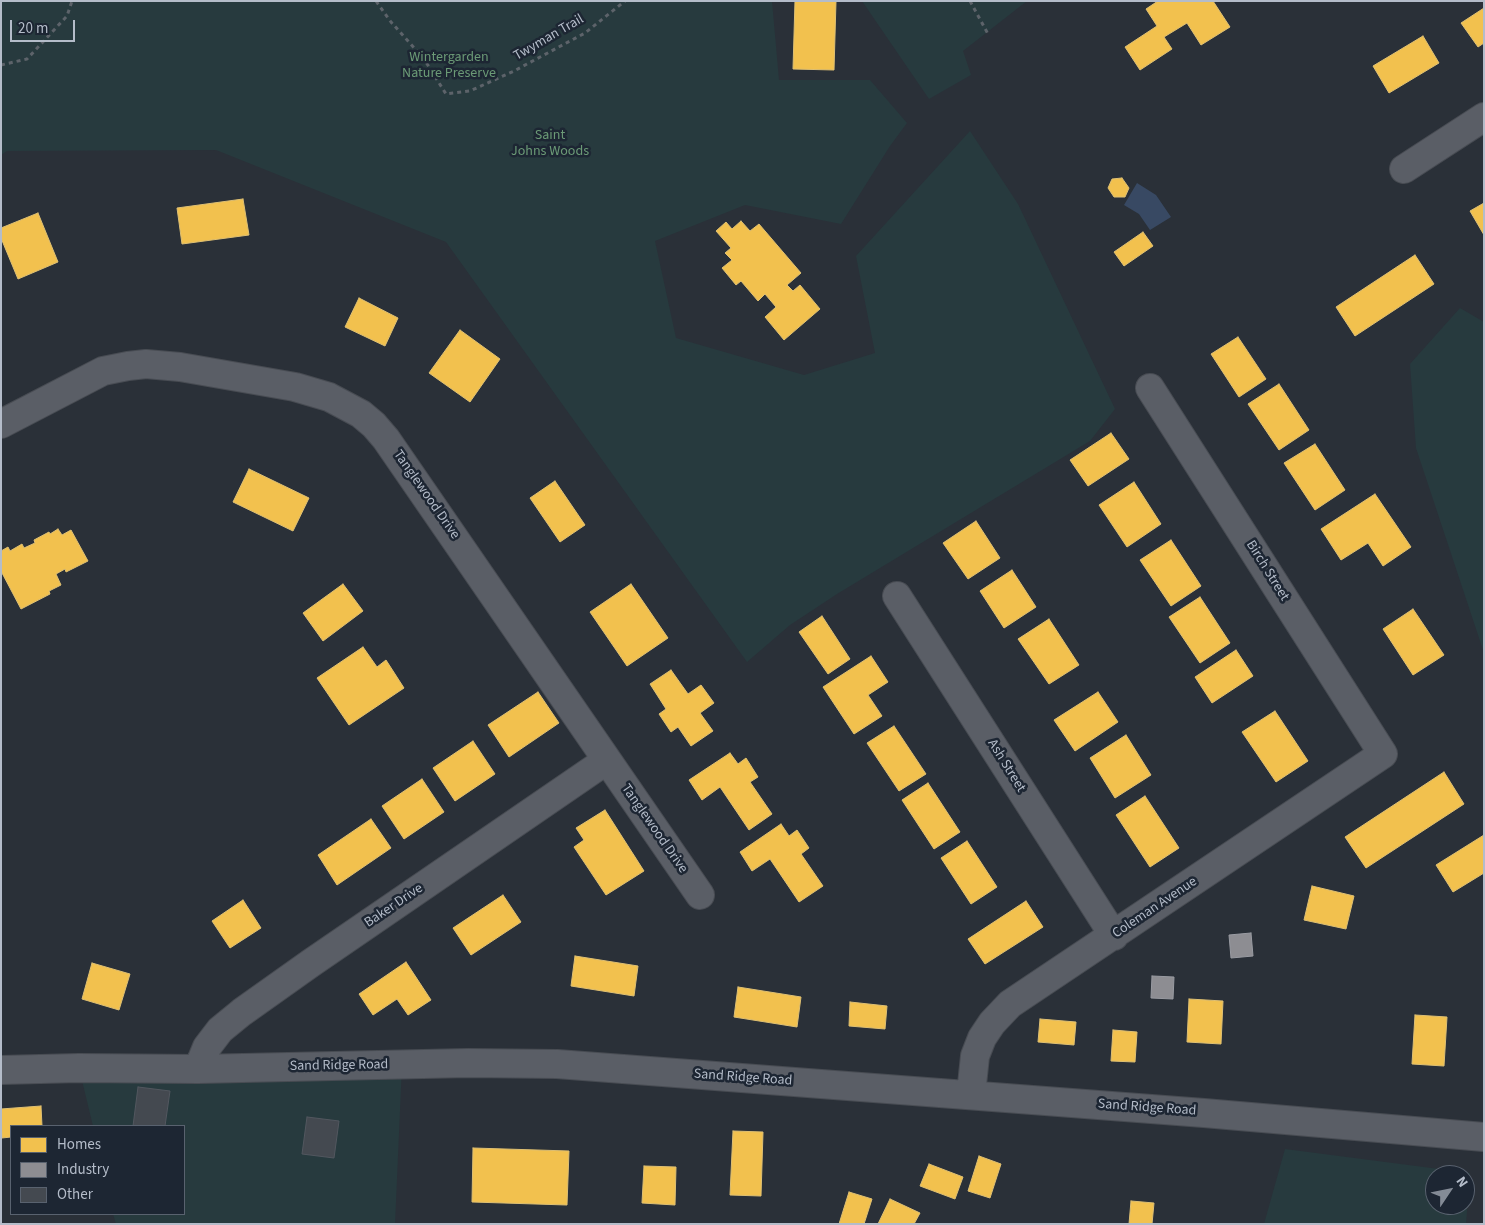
<!DOCTYPE html>
<style>
body{margin:0}
#map{position:relative;width:1485px;height:1225px;overflow:hidden;background:#2a3038;font-family:"Source Sans 3",sans-serif}
canvas{display:block}
.frame{position:absolute;inset:0;border:2px solid #b4bcc9;pointer-events:none}
.legend{position:absolute;left:10px;top:1125px;width:175px;height:90px;box-sizing:border-box;background:#1d2633;border:1px solid #59626f;margin:0;padding:6px 9px;list-style:none;font-size:15px;color:#b4bcc9}
.legend li{display:flex;align-items:center;gap:10px;height:25px}
.legend b{width:25px;border:1px solid #59626f}
.north{position:absolute;left:1425px;top:1165px;width:50px;height:50px;box-sizing:border-box;background:#1d2633;border:1px solid #59626f;border-radius:50%;rotate:56deg;font-size:14px;font-weight:700;line-height:20px;text-align:center;color:#b4bcc9}
.north::after{content:'';display:block;margin:auto;width:18px;height:22px;background:#848b96;clip-path:polygon(50% 0,100% 100%,50% 72%,0 100%)}
.scale{position:absolute;left:10px;top:20px;width:65px;height:22px;box-sizing:border-box;border:2px solid #b4bcc9;border-top:0;padding-left:6px;font-size:15px;line-height:18px;white-space:nowrap;color:#b4bcc9;-webkit-text-stroke:4px #1d2633;paint-order:stroke}
</style>
<div id="map">
<canvas width="1485" height="1225"></canvas>
<div class="frame"></div>
<ul class="legend">
<li><b style="height:14px;background:#f2c14e"></b>Homes</li>
<li><b style="height:14px;background:#8d8d92"></b>Industry</li>
<li><b style="height:14px;background:#444950"></b>Other</li>
</ul>
<div class="north">N</div>
<div class="scale">20 m</div>
</div>
<script>
const context = document.querySelector('canvas').getContext('2d');
context.lineJoin = 'round';
function fillPath(path, color) { context.fillStyle = color; context.fill(path, 'evenodd'); }
const shape = rows => new Path2D(rows.map(r => 'M' + r).join(''));
function strokePath(path, color, width, dash) { context.strokeStyle = color; context.lineWidth = width; context.lineCap = dash ? 'butt' : 'round'; context.setLineDash(dash || []); context.stroke(path); }
function drawText(font, color, halo, rows, align = 'center') {
  context.font = font + ' "Source Sans 3",sans-serif'; context.lineWidth = 5; context.setLineDash([]); context.textBaseline = 'middle'; context.strokeStyle = halo; context.fillStyle = color; for (const [text, x, y, turn = 0] of rows) {
    context.save(); context.translate(x, y); context.rotate((+turn || 0) * Math.PI / 180); context.textAlign = isNaN(turn) ? turn : align; if (halo) context.strokeText(text, 0, 0); context.fillText(text, 0, 0); context.restore();
  }
}
fillPath(shape([
 [1,1,772,1,779,80,870,80,907,123,890,146,841,224,745,205,655,241,676,338,804,375,875,353,856,256,970,131,1018,204,1115,409,1090,441,837,594,790,625,747,662,446,242,216,150,7,151,1,155],
 [862,1,1027,1,963,51,971,75,929,99],
 [1460,308,1484,322,1484,653,1416,448,1410,364],
 [402,1065,395,1224,116,1224,113,1214,184,1214,184,1126,93,1126,79,1068],
 [1285,1149,1470,1173,1466,1224,1264,1224],
 [1435,1175,1465,1175,1465,1205,1435,1205]
]), '#273a3e');
fillPath(shape([
 [1137,183,1156,195,1171,217,1150,230,1139,214,1124,205]
]), '#384963');
const homes = shape([
 [795,1,836,1,834,70,793,69,795,1],
 [1158,1,1213,1,1230,27,1201,45,1187,23,1164,37,1172,49,1140,70,1125,47,1157,26,1146,9,1158,1],
 [1484,8,1484,43,1478,47,1461,23,1484,8],
 [1423,36,1439,63,1389,93,1373,66,1423,36],
 [1122,178,1129,188,1125,197,1114,197,1108,188,1112,179,1122,178],
 [243,199,249,235,182,244,177,208,243,199],
 [1484,203,1484,235,1470,211,1484,203],
 [38,213,58,262,18,279,1,238,1,228,38,213],
 [741,221,750,231,759,224,801,273,787,285,793,291,800,285,820,309,784,340,765,317,776,307,765,294,758,301,741,281,736,285,722,268,732,260,725,253,731,248,716,231,726,222,732,229,741,221],
 [1143,232,1153,246,1124,266,1114,252,1143,232],
 [1415,255,1434,284,1355,336,1336,307,1415,255],
 [359,298,398,318,385,346,345,327,359,298],
 [460,330,500,359,470,402,429,373,460,330],
 [1238,337,1266,379,1239,397,1211,354,1238,337],
 [1279,384,1309,430,1279,450,1248,404,1279,384],
 [1111,433,1129,459,1088,486,1070,460,1111,433],
 [1315,444,1345,490,1315,510,1284,463,1315,444],
 [249,469,309,498,293,531,233,502,249,469],
 [555,481,585,525,560,542,530,498,555,481],
 [1134,482,1161,524,1127,547,1099,505,1134,482],
 [1375,494,1411,547,1383,566,1368,543,1341,560,1321,529,1375,494],
 [976,521,1000,558,968,579,943,543,976,521],
 [58,529,62,535,71,530,88,561,66,572,65,569,56,574,61,585,49,591,50,594,21,609,1,571,1,551,8,547,10,551,22,544,24,548,35,543,34,540,49,532,50,534,58,529],
 [1171,540,1201,586,1171,606,1140,560,1171,540],
 [1012,570,1036,607,1004,628,980,591,1012,570],
 [343,584,363,611,323,641,303,613,343,584],
 [631,584,668,638,627,666,590,612,631,584],
 [1200,597,1230,643,1200,663,1169,617,1200,597],
 [1413,609,1444,655,1413,675,1383,629,1413,609],
 [822,616,850,659,828,674,799,632,822,616],
 [1049,619,1079,665,1049,684,1018,639,1049,619],
 [363,647,377,667,386,660,404,688,349,725,317,678,363,647],
 [1236,650,1253,676,1212,703,1195,677,1236,650],
 [871,656,888,682,868,695,882,716,854,734,823,687,871,656],
 [671,670,688,694,701,685,714,703,700,713,713,731,691,746,678,727,671,732,659,714,666,709,650,684,671,670],
 [538,692,559,723,509,757,488,725,538,692],
 [1098,692,1118,722,1075,751,1054,720,1098,692],
 [1275,711,1308,761,1276,782,1242,732,1275,711],
 [894,726,926,774,899,791,867,743,894,726],
 [1126,735,1151,775,1115,798,1090,758,1126,735],
 [473,741,495,774,455,801,433,768,473,741],
 [730,753,738,764,746,758,758,777,750,782,772,814,749,830,720,787,702,800,689,780,730,753],
 [1444,772,1464,804,1366,868,1345,837,1444,772],
 [422,779,444,812,404,839,382,806,422,779],
 [928,783,960,832,934,849,902,800,928,783],
 [1145,796,1179,848,1150,867,1116,815,1145,796],
 [605,810,644,871,606,895,574,847,584,840,576,828,605,810],
 [371,819,391,848,337,885,318,855,371,819],
 [781,824,789,836,797,830,809,848,801,854,823,886,799,902,770,859,752,871,740,852,781,824],
 [1484,835,1484,873,1453,892,1436,865,1484,835],
 [967,841,997,887,971,904,941,858,967,841],
 [1312,886,1354,896,1346,929,1304,920,1312,886],
 [503,895,521,922,471,955,453,928,503,895],
 [243,900,261,928,230,948,212,921,243,900],
 [1026,901,1043,927,985,964,968,939,1026,901],
 [575,956,638,966,634,996,571,986,575,956],
 [406,962,431,1000,408,1015,397,999,373,1015,359,994,406,962],
 [92,963,130,974,119,1010,82,999,92,963],
 [738,987,801,997,797,1027,734,1017,738,987],
 [1189,999,1223,1001,1221,1044,1187,1042,1189,999],
 [850,1002,887,1006,885,1029,849,1026,850,1002],
 [1415,1015,1447,1017,1444,1066,1412,1064,1415,1015],
 [1040,1019,1076,1022,1074,1045,1038,1042,1040,1019],
 [1113,1030,1137,1032,1135,1062,1111,1061,1113,1030],
 [41,1106,42,1126,11,1126,11,1137,2,1138,1,1109,41,1106],
 [733,1131,763,1132,761,1196,730,1195,733,1131],
 [473,1148,569,1151,567,1205,472,1202,473,1148],
 [979,1156,1001,1164,990,1198,968,1191,979,1156],
 [929,1164,963,1177,955,1199,920,1186,929,1164],
 [644,1166,676,1167,675,1205,642,1203,644,1166],
 [849,1192,872,1199,864,1224,839,1224,849,1192],
 [890,1199,920,1213,914,1224,878,1224,890,1199],
 [1131,1201,1154,1203,1152,1224,1129,1224,1131,1201]
]);
fillPath(homes, '#f2c14e');
strokePath(homes, '#dfc073', 1);
const industry = shape([
 [1251,933,1253,956,1231,958,1229,935,1251,933],
 [1152,976,1174,977,1173,999,1151,998,1152,976]
]);
fillPath(industry, '#8d8d92');
strokePath(industry, '#999ba2', 1);
const building = shape([
 [138,1087,170,1091,165,1126,133,1126,138,1087],
 [307,1117,339,1121,334,1158,302,1154,307,1117]
]);
fillPath(building, '#444950');
strokePath(building, '#52575f', 1);
const minor = shape([
 [1404,169,1484,117],
 [1,424,103,371,128,366,146,364,180,367,295,387,329,397,361,414,374,425,386,439,700,895],
 [897,596,1114,936],
 [198,1069,207,1047,220,1030,242,1012,311,963,607,760],
 [1,1070,79,1068,198,1069,468,1063,557,1064,1204,1113,1484,1137],
 [971,1094,975,1056,982,1038,992,1023,1010,1004,1383,754,1150,388]
]);
strokePath(minor, '#484c53', 30);
strokePath(shape([
 [376,1,391,22,424,59,446,94,470,91,514,71,585,33,625,1],
 [970,1,988,34],
 [1,65,27,59,67,16,72,1]
]), '#5d636a', 3, [4, 4]);
strokePath(minor, '#5a5e66', 28);
drawText('14px', '#b4bcc9', '#1d2633', [
 ["Twyman Trail",549,38,-30],
 ["Tanglewood Drive",426,495,55],
 ["Birch Street",1267,571,58],
 ["Ash Street",1006,766,58],
 ["Tanglewood Drive",654,829,55],
 ["Baker Drive",394,906,-34],
 ["Coleman Avenue",1155,908,-34],
 ["Sand Ridge Road",339,1066,-1],
 ["Sand Ridge Road",743,1078,4],
 ["Sand Ridge Road",1147,1108,4]
]);
drawText('14px', '#6b9a76', '#1d2633', [
 ["Wintergarden",449,58],
 ["Nature Preserve",449,74],
 ["Saint",550,136],
 ["Johns Woods",550,152]
]);
</script>
